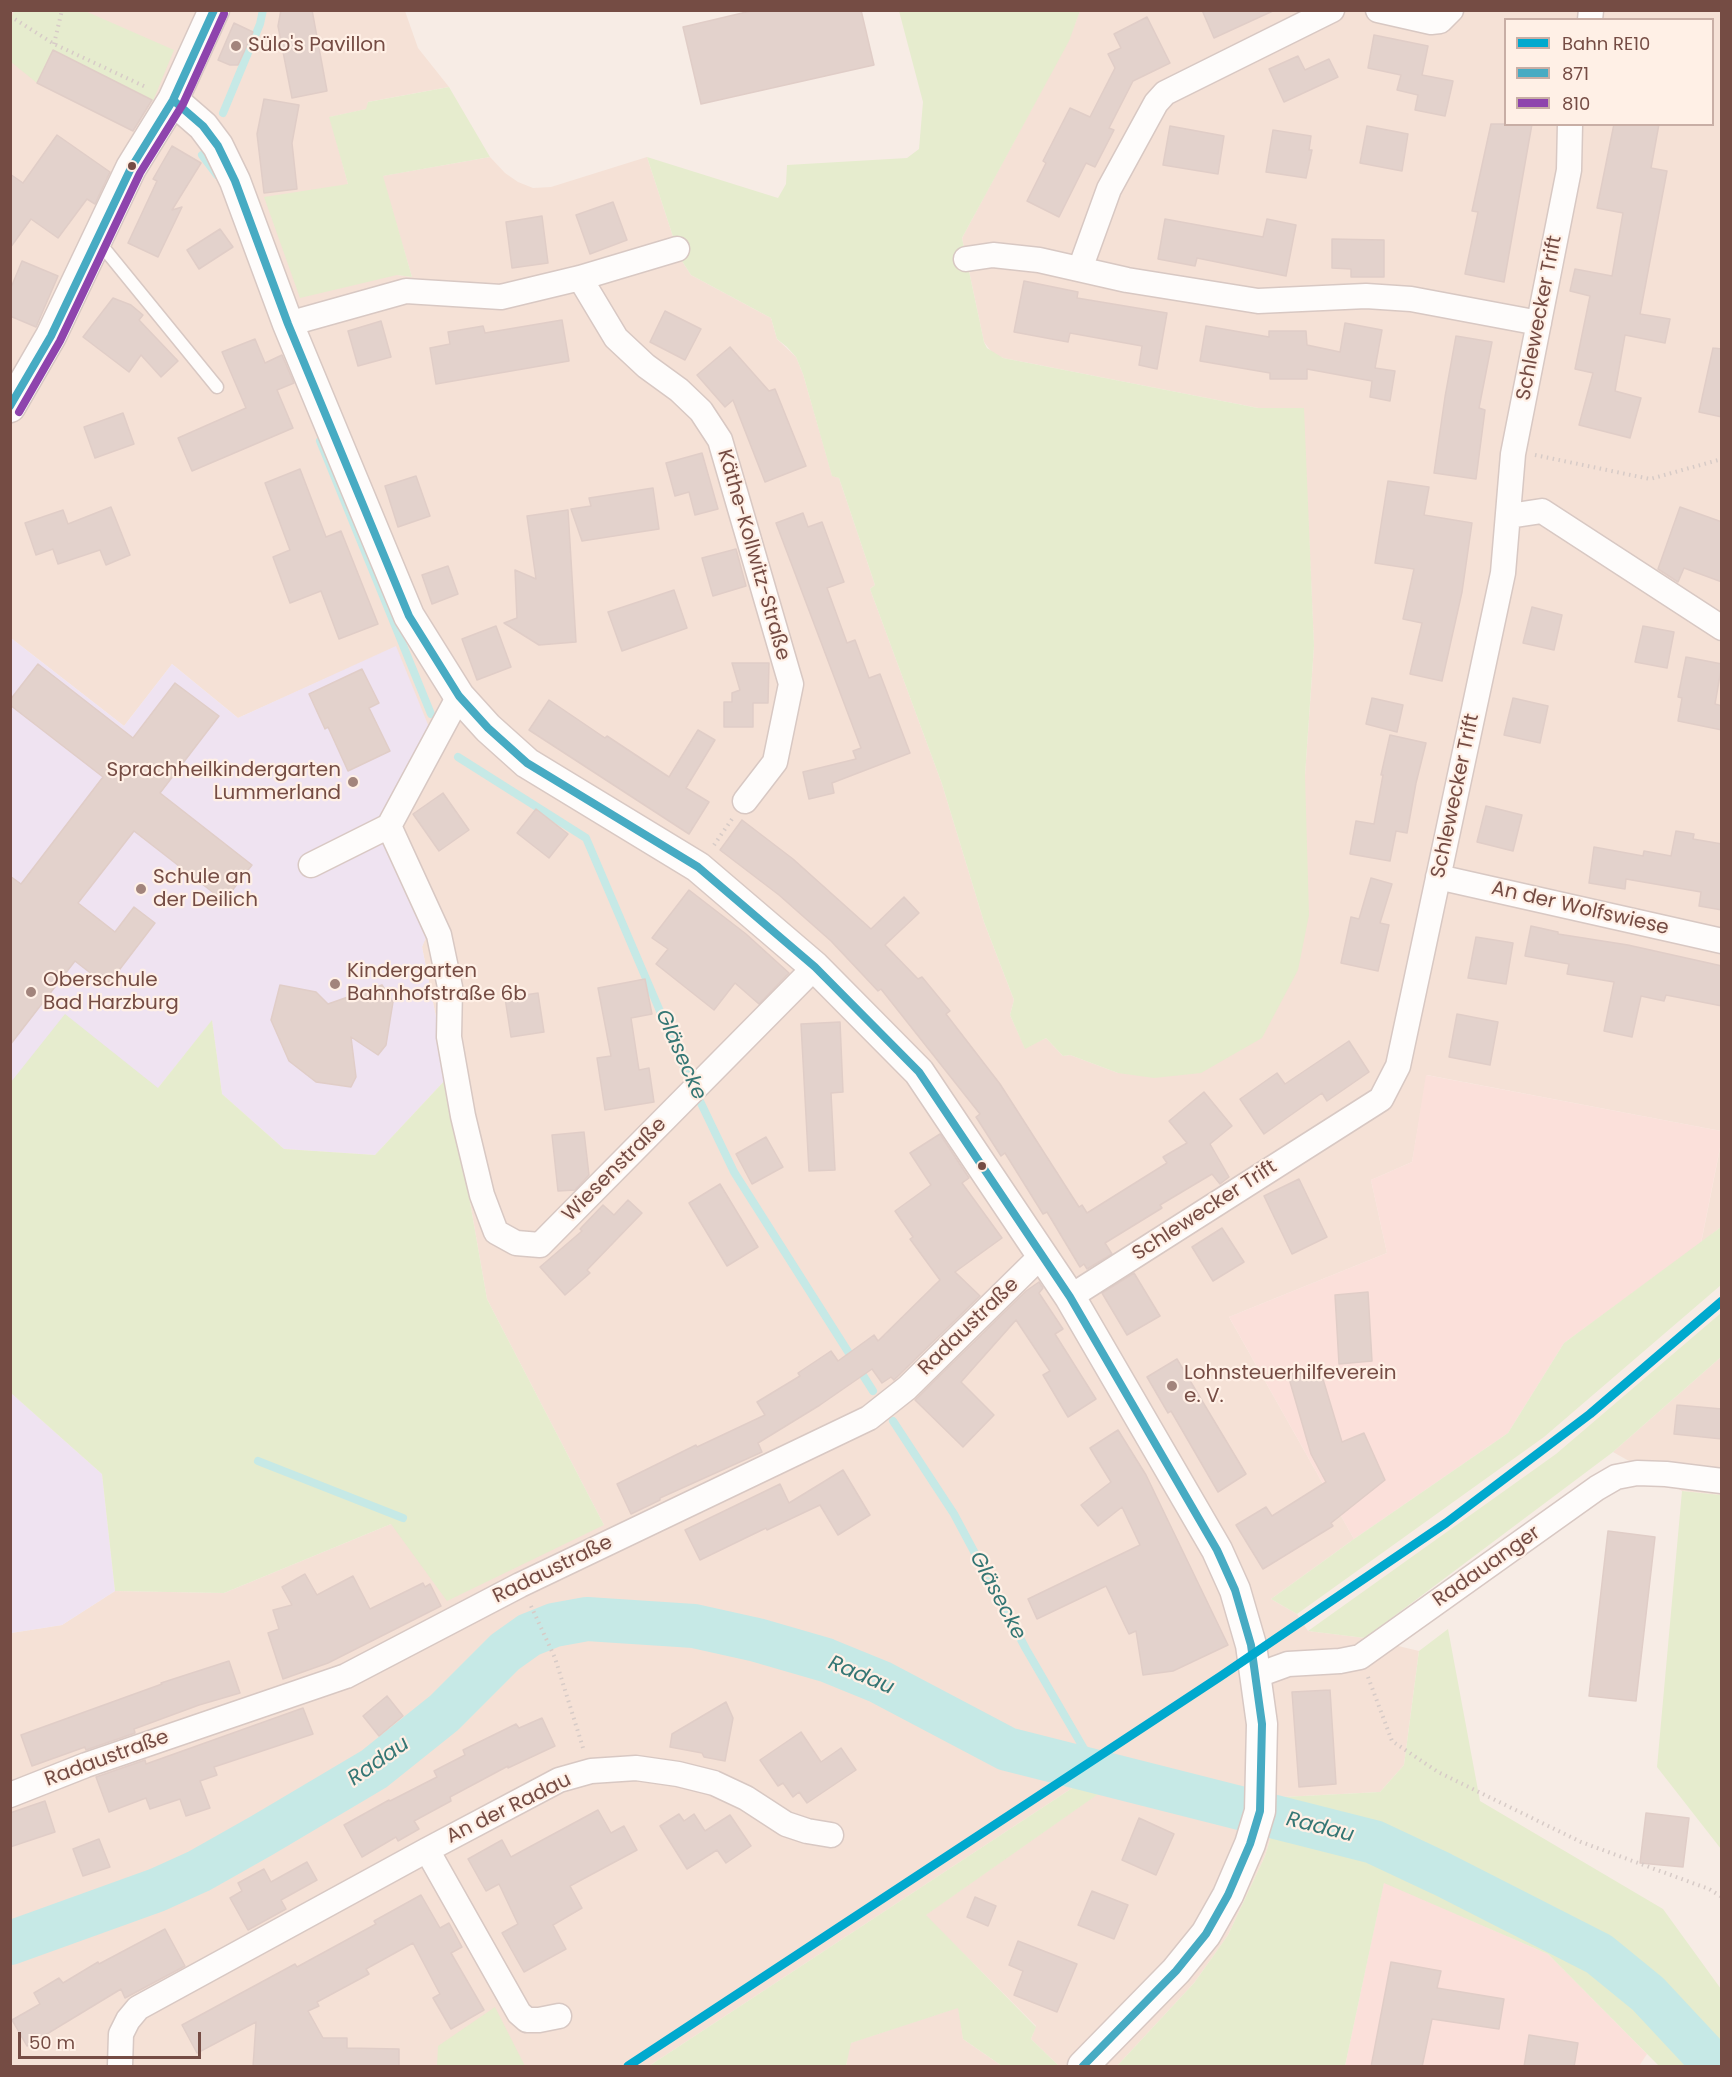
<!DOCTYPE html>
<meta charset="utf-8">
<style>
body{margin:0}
#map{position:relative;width:1732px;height:2077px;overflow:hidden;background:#f7ece5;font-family:Poppins,sans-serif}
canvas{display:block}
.frame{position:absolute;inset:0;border:12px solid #754c44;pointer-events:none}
.legend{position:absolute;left:1504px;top:18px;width:210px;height:108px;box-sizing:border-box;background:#fff0e6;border:2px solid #c8aea5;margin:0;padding:8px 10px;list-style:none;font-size:18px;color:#754c44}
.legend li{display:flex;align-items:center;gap:12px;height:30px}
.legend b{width:30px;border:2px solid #c8aea5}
.scale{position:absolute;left:18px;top:2032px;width:183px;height:27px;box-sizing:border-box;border:3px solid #754c44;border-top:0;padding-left:8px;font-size:18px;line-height:21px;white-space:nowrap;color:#754c44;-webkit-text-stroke:4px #fff0e6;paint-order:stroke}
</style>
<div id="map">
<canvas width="1732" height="2077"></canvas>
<div class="frame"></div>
<ul class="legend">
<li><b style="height:8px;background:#00a9ce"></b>Bahn RE10</li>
<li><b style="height:8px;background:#47abc3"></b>871</li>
<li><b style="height:8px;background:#8e44ad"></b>810</li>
</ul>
<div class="scale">50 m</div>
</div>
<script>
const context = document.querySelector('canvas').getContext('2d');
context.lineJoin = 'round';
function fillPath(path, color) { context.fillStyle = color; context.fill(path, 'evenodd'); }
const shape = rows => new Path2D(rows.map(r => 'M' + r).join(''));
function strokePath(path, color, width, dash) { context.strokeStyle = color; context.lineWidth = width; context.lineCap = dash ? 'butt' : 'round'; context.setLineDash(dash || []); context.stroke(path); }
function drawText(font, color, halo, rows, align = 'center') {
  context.font = font + ' Poppins,sans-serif'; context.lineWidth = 4.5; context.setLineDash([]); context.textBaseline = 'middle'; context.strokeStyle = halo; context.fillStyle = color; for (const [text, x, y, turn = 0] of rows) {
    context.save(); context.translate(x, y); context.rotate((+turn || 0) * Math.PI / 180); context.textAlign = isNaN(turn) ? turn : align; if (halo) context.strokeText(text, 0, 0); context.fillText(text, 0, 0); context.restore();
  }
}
fillPath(shape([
 [11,11,405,11,418,48,449,87,368,102,367,109,330,117,348,184,397,275,412,277,382,176,490,157,505,173,518,182,533,188,551,187,647,157,680,258,691,275,771,318,777,339,796,357,803,374,832,475,839,478,875,585,870,589,942,784,984,922,1014,1000,1010,1015,1025,1048,1046,1038,1063,1056,1070,1055,1118,1073,1305,775,1314,646,1303,408,1258,408,1003,358,993,354,984,342,962,238,1068,41,1080,11,1721,11,1721,1131,1427,1075,1412,1162,1371,1180,1387,1253,1229,1317,1354,1539,1271,1599,1297,1614,1308,1631,1365,1638,1419,1651,1404,1765,1380,1792,1283,1797,1265,1856,1228,1935,1194,1983,1117,2066,1059,2066,1031,2039,1036,2026,925,1915,1110,1785,1086,1779,649,2066,11,2066,11,1633,62,1625,115,1591,224,1593,391,1524,604,1525,487,1299,448,1077,422,947,427,933,394,852,396,647,238,718,172,664,124,726,11,638],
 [1506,20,1712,20,1712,124,1506,124],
 [1721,1143,1721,1227,1701,1243],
 [1721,1357,1721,1495,1682,1491,1613,1452],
 [959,2007,963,2039,1002,2066,846,2066,850,2043]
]), '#f5e1d6');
fillPath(shape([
 [1426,1075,1721,1131,1721,1143,1701,1243,1564,1343,1508,1433,1354,1539,1229,1317,1387,1253,1371,1180,1412,1162],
 [1384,1882,1548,1954,1647,2054,1639,2066,1345,2066]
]), '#fbe0da');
fillPath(shape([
 [11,638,124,726,172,664,238,718,396,646,431,732,384,822,428,933,422,947,448,1077,375,1155,284,1149,222,1094,212,1021,158,1088,11,1082],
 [11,1393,102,1474,115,1591,62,1625,11,1633]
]), '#efe3f1');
fillPath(shape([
 [14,11,85,11,174,50,153,101,53,51,37,83,11,62,10,23],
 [899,11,1080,11,1069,41,962,238,984,342,987,348,1003,358,1258,408,1304,408,1314,646,1305,775,1309,915,1298,970,1262,1038,1201,1073,1154,1078,1118,1073,1070,1055,1063,1056,1046,1038,1025,1049,1010,1015,1014,1000,984,922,942,784,870,589,875,585,839,478,832,476,803,374,796,357,787,347,777,339,771,318,691,275,680,258,647,157,778,198,786,184,787,165,907,158,919,149,923,102],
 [449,87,490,157,383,176,412,277,397,275,300,298,264,197,348,184,329,117,366,109,368,102],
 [65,1014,158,1088,212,1020,222,1094,284,1149,375,1155,448,1077,487,1299,604,1525,447,1601,391,1524,224,1593,115,1591,102,1474,11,1393,11,1082],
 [1721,1227,1721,1285,1544,1437,1297,1614,1271,1599,1354,1539,1508,1433,1564,1343],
 [1721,1313,1721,1357,1613,1452,1365,1638,1308,1631,1556,1454],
 [1682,1491,1721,1495,1721,1849,1657,1767],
 [1448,1629,1480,1801,1663,1909,1721,1989,1721,2066,1659,2066,1548,1954,1384,1883,1345,2066,1117,2066,1194,1983,1228,1935,1265,1856,1283,1797,1380,1792,1404,1765,1419,1651],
 [1086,1779,1111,1785,926,1915,1036,2027,1031,2039,1059,2066,1002,2066,963,2039,958,2008,851,2043,846,2066,649,2066],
 [495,2007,525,2066,437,2066,438,2046]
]), '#e6ecce');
strokePath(shape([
 [223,113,260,24,263,10],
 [202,155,217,175],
 [320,441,431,714],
 [458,757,586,838,686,1072,734,1172,873,1391],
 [893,1421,954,1514,1026,1649,1098,1773],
 [258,1461,403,1518]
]), '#c6e9e6', 8);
strokePath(shape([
 [10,1943,157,1890,199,1871,261,1836,374,1769,444,1713,505,1652,529,1635,554,1625,587,1619,694,1626,757,1640,826,1660,880,1682,1007,1749,1374,1842,1442,1874,1599,1954,1648,1994,1704,2054,1712,2066]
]), '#c6e9e6', 44);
const building = shape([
 [281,10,312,10,327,91,292,98,278,26,281,10],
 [755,10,861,10,874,65,701,104,683,27,755,10],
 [1202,10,1275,10,1214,38,1202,10],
 [1147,17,1170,63,1133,81,1109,128,1114,130,1095,167,1086,163,1059,217,1027,201,1046,163,1043,161,1070,108,1090,117,1115,68,1108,54,1121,48,1114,34,1147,17],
 [234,23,253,32,238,65,230,65,218,60,234,23],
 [1374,35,1428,46,1422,75,1453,81,1445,116,1415,110,1418,95,1397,90,1401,75,1368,68,1374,35],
 [53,50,152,100,133,131,37,83,53,50],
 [1298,56,1305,70,1329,59,1338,77,1284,102,1269,69,1298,56],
 [264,99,299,105,292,143,297,189,264,193,257,134,264,99],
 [1491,124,1532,124,1504,282,1465,274,1478,212,1472,211,1491,124],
 [1614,124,1659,124,1651,168,1667,171,1640,314,1670,319,1665,343,1625,335,1615,391,1641,398,1630,438,1579,425,1593,373,1575,369,1590,296,1570,291,1575,269,1612,276,1623,213,1597,208,1614,124],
 [1170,126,1224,136,1218,174,1163,165,1170,126],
 [1367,126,1408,134,1402,171,1360,163,1367,126],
 [1273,130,1311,136,1309,150,1312,150,1306,178,1266,172,1273,130],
 [57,135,110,172,95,204,87,199,58,238,31,219,10,248,10,174,23,183,57,135],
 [172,146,201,163,172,210,182,207,158,257,128,243,157,181,153,179,172,146],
 [613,202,627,240,590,254,576,215,613,202],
 [542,216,548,263,512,268,506,222,542,216],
 [1165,219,1263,237,1267,219,1296,225,1286,276,1197,258,1195,266,1158,259,1165,219],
 [220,229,233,247,199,269,187,250,220,229],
 [1332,239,1384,240,1384,277,1351,277,1351,269,1332,268,1332,239],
 [22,261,58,276,36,327,10,316,10,290,22,261],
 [1024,281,1078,292,1077,298,1167,313,1157,369,1139,365,1142,346,1070,333,1068,342,1014,332,1024,281],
 [113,298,131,305,143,315,139,320,178,361,161,377,141,355,129,372,83,337,113,298],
 [665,311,701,329,685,360,650,342,665,311],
 [562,320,569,361,436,384,430,348,450,344,448,332,483,326,485,333,562,320],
 [381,321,391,357,358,366,348,331,381,321],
 [1345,323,1382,330,1375,368,1395,371,1390,401,1370,397,1372,381,1307,369,1307,379,1270,379,1270,373,1200,361,1206,326,1269,337,1269,331,1306,331,1307,345,1340,352,1345,323],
 [1456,336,1492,342,1479,408,1485,410,1476,479,1434,473,1445,397,1456,336],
 [255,339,265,363,282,355,294,383,277,390,293,428,192,471,178,438,246,408,222,352,255,339],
 [730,347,769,391,775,389,806,466,765,482,733,400,725,407,697,375,730,347],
 [1713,348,1722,349,1722,417,1699,412,1713,348],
 [123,413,134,444,95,458,84,427,123,413],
 [702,453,718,509,695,515,689,492,675,496,666,463,702,453],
 [300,469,326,537,341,531,378,624,339,639,321,591,290,603,273,557,290,550,265,483,300,469],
 [416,476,430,516,398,527,385,486,416,476],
 [1388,481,1429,487,1424,515,1472,523,1462,592,1442,681,1410,674,1422,623,1403,619,1414,569,1375,563,1388,481],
 [653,488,659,529,582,541,571,509,591,506,589,498,653,488],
 [111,507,130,555,106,565,100,550,58,564,53,549,36,555,25,523,63,510,68,524,111,507],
 [1680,507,1722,522,1722,582,1684,568,1678,582,1658,569,1680,507],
 [568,510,576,642,539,645,504,623,517,618,515,570,536,579,527,516,568,510],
 [803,513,808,527,822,522,844,582,827,588,847,643,855,640,869,678,880,674,910,753,832,783,834,793,809,799,803,772,856,759,853,751,861,748,776,523,803,513],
 [736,549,746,586,713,596,702,558,736,549],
 [448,566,458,594,432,604,422,575,448,566],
 [674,590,687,628,622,651,608,612,674,590],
 [1532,607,1562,615,1554,650,1523,643,1532,607],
 [496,626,511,667,477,680,462,639,496,626],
 [1643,626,1674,632,1667,668,1635,662,1643,626],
 [1686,657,1722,664,1715,704,1722,706,1722,730,1678,721,1682,698,1678,697,1686,657],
 [732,663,769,663,768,703,753,703,753,727,724,727,724,702,732,702,732,693,740,690,732,663],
 [38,664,133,738,175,683,219,716,160,793,252,865,224,901,134,831,78,903,115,932,134,907,155,923,107,986,75,961,10,1045,10,876,21,884,103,777,10,705,10,700,38,664],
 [362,669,379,703,369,708,390,751,348,771,328,727,325,729,309,694,362,669],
 [1372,698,1403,705,1397,732,1366,724,1372,698],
 [1513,698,1548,706,1540,743,1504,735,1513,698],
 [549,700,605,738,607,736,669,777,698,730,715,740,686,788,709,802,689,834,529,730,549,700],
 [1390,735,1426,743,1416,783,1407,833,1396,831,1390,861,1350,854,1356,821,1374,824,1383,775,1381,775,1390,735],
 [443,793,469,830,439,851,413,814,443,793],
 [1486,806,1522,815,1513,851,1477,842,1486,806],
 [536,809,568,834,549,858,517,833,536,809],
 [742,820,793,859,871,929,904,897,919,913,885,945,918,979,922,977,950,1011,946,1014,1000,1084,1079,1207,1082,1205,1087,1213,1167,1163,1163,1157,1187,1143,1169,1121,1204,1092,1232,1126,1210,1144,1229,1177,1220,1184,1212,1174,1160,1205,1162,1208,1105,1243,1112,1254,1087,1269,1084,1264,1080,1267,1047,1212,1043,1214,1005,1153,1001,1156,976,1117,980,1114,881,989,878,991,831,941,779,895,720,850,742,820],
 [1676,831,1694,834,1693,839,1722,844,1722,910,1699,906,1701,892,1626,879,1625,889,1589,883,1594,847,1643,856,1644,851,1671,856,1676,831],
 [1371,878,1392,884,1380,923,1389,925,1378,971,1341,963,1351,917,1359,919,1371,878],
 [689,890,746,934,789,973,759,1004,735,983,714,1010,656,964,668,949,652,938,689,890],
 [1531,926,1558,932,1558,934,1628,945,1722,966,1722,1006,1666,995,1664,1001,1641,996,1632,1037,1604,1031,1614,982,1567,974,1569,964,1525,956,1531,926],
 [1476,937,1513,943,1506,984,1468,978,1476,937],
 [645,979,652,1014,631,1018,639,1070,649,1068,654,1102,605,1110,597,1058,611,1056,598,988,645,979],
 [280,985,316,992,328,1004,382,985,393,1002,386,1045,378,1055,351,1037,356,1077,351,1087,316,1082,289,1061,271,1020,280,985],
 [538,993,544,1032,511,1037,505,998,538,993],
 [1457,1014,1498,1022,1490,1065,1449,1057,1457,1014],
 [840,1022,843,1092,831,1093,835,1170,809,1171,801,1024,840,1022],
 [1349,1041,1369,1072,1327,1101,1322,1093,1264,1134,1240,1099,1277,1073,1285,1084,1349,1041],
 [584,1132,589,1175,575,1190,558,1191,552,1135,584,1132],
 [940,1134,969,1178,962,1183,1002,1238,955,1272,980,1296,894,1380,891,1377,882,1383,872,1369,820,1405,758,1443,762,1452,660,1498,660,1500,631,1514,617,1484,696,1445,697,1447,765,1415,757,1402,800,1376,798,1373,831,1351,838,1361,874,1335,878,1341,940,1280,910,1239,913,1237,895,1211,931,1185,910,1153,940,1134],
 [766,1137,783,1167,752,1184,736,1154,766,1137],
 [1299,1179,1327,1237,1292,1254,1264,1196,1299,1179],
 [720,1184,758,1247,727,1266,689,1203,720,1184],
 [628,1200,642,1213,587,1270,590,1273,565,1295,540,1267,582,1231,580,1229,603,1205,614,1215,628,1200],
 [1222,1228,1244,1262,1213,1281,1192,1247,1222,1228],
 [1134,1273,1160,1316,1127,1335,1102,1293,1134,1273],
 [1039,1282,1043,1288,1039,1293,1063,1329,1055,1334,1096,1399,1068,1417,1043,1375,1050,1371,1016,1320,961,1382,994,1415,963,1447,915,1400,1026,1291,1039,1282],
 [1368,1292,1372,1361,1339,1364,1335,1295,1368,1292],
 [1177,1359,1246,1474,1218,1492,1171,1411,1168,1413,1147,1377,1177,1359],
 [1319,1366,1342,1442,1364,1433,1385,1480,1331,1523,1333,1526,1263,1569,1236,1525,1266,1507,1272,1516,1326,1482,1311,1454,1288,1375,1319,1366],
 [1677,1405,1722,1409,1722,1439,1674,1434,1677,1405],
 [1118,1430,1146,1475,1228,1645,1173,1671,1143,1675,1136,1631,1129,1634,1106,1586,1037,1619,1028,1599,1140,1545,1122,1507,1098,1526,1081,1505,1111,1482,1090,1448,1118,1430],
 [843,1470,870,1515,838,1535,820,1505,767,1530,766,1528,700,1560,685,1530,780,1484,789,1503,843,1470],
 [1608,1531,1655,1537,1636,1701,1589,1696,1608,1531],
 [305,1574,317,1595,353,1576,370,1609,423,1583,425,1587,430,1584,441,1606,328,1663,283,1679,268,1633,279,1629,273,1610,292,1605,282,1587,305,1574],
 [229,1661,240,1693,199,1705,134,1729,135,1733,86,1750,85,1747,32,1766,21,1735,162,1684,161,1683,229,1661],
 [1330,1690,1336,1784,1299,1787,1292,1692,1330,1690],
 [387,1696,403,1716,379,1736,363,1716,387,1696],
 [726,1702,733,1718,725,1761,704,1757,702,1753,670,1747,672,1734,726,1702],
 [303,1708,313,1734,214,1767,217,1775,200,1781,210,1808,186,1816,180,1799,150,1809,146,1798,109,1812,96,1777,145,1760,146,1764,303,1708],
 [542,1718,555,1746,508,1768,508,1766,450,1797,451,1801,414,1821,419,1829,398,1841,396,1837,362,1857,344,1825,389,1800,390,1801,437,1777,434,1771,465,1755,463,1750,516,1724,519,1728,542,1718],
 [801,1732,821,1762,841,1748,856,1770,807,1803,799,1792,793,1797,783,1783,778,1786,760,1760,801,1732],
 [45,1801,55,1832,10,1847,10,1813,45,1801],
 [598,1810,611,1833,624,1826,637,1850,570,1886,582,1908,553,1925,566,1949,524,1972,502,1933,518,1924,499,1884,486,1891,468,1859,502,1840,511,1857,598,1810],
 [1646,1813,1689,1818,1683,1867,1640,1863,1646,1813],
 [679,1814,684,1821,694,1814,705,1831,730,1815,751,1846,726,1863,717,1850,687,1869,660,1826,679,1814],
 [1139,1818,1174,1834,1156,1875,1122,1860,1139,1818],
 [99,1839,110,1867,83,1876,73,1849,99,1839],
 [307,1862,317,1880,281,1900,286,1909,248,1930,230,1898,242,1891,238,1883,264,1869,271,1882,307,1862],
 [1092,1891,1128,1905,1114,1939,1078,1925,1092,1891],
 [421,1895,440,1928,449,1923,462,1947,451,1953,484,2010,451,2029,433,1998,440,1994,413,1943,366,1969,369,1974,317,2002,319,2006,308,2011,323,2038,347,2038,347,2048,399,2049,399,2067,253,2067,256,2022,197,2053,182,2025,295,1964,297,1967,376,1924,374,1921,421,1895],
 [975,1897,996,1906,988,1926,967,1917,975,1897],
 [165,1929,185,1966,125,1998,121,1989,27,2046,12,2020,40,2004,34,1993,59,1978,63,1983,98,1962,99,1964,165,1929],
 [1018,1941,1077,1964,1057,2012,1014,1995,1023,1971,1009,1965,1018,1941],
 [1391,1962,1441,1971,1437,1988,1504,1999,1499,2029,1432,2019,1422,2067,1371,2067,1391,1962],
 [1529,2035,1578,2043,1574,2067,1524,2067,1529,2035]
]);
fillPath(building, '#e3d2cc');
strokePath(building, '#e0cdc7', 1.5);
const service = shape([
 [98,241,217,387]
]);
const minor = shape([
 [1378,10,1431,22,1440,21,1451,10],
 [1590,20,1591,10],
 [966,259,993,255,1039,260,1127,280,1258,301,1366,296,1411,299,1539,323],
 [1080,269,1109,189,1156,103,1165,93,1332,10],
 [580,278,616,338,646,366,679,390,701,411,720,440,791,684,775,762,745,801],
 [288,324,406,291,501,297,580,278,677,249],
 [1509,516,1542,511,1722,628],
 [389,826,439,935,450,987,449,1037,463,1116,482,1195,496,1232,516,1243,540,1245,815,967],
 [311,865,389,826,459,696],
 [1438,877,1722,941],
 [1070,1297,1381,1099,1398,1066,1503,573,1513,454,1569,170,1570,124],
 [1255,1676,1288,1664,1340,1661,1360,1657,1597,1488,1616,1477,1637,1473,1666,1474,1722,1481],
 [10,1795,86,1765,346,1676,520,1585,869,1418,907,1388,1042,1255],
 [427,1850,519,2013,527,2020,539,2020,559,2016],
 [120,2066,121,2034,128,2020,138,2008,427,1850,559,1780,591,1771,636,1768,678,1774,714,1783,746,1798,786,1824,807,1831,831,1835]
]);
const tertiary = shape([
 [173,100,203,126,218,146,235,181,288,324,409,616,459,696,488,728,527,763,698,867,815,967,919,1072,1070,1297,1217,1550,1235,1590,1251,1645,1262,1724,1260,1811,1250,1844,1228,1895,1206,1934,1176,1971,1083,2066],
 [10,407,51,336,131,168,173,100,214,10]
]);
strokePath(service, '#d8c8c3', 15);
strokePath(minor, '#d8c8c3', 27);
strokePath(tertiary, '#d8c8c3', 33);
strokePath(shape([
 [10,16,54,44,148,88],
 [54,44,62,10],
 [1535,455,1650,479,1722,459],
 [714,845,732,819],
 [531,1606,555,1658,584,1751],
 [1368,1677,1392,1741,1438,1772,1581,1842,1709,1889,1722,1897]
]), '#d7cbc7', 4, [1.5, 4.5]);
strokePath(service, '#fefcfb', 12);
strokePath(minor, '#fefcfb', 24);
strokePath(tertiary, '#fefcfb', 30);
strokePath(shape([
 [173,100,203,126,218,146,235,181,288,324,409,616,459,696,488,728,527,763,698,867,815,967,919,1072,1070,1297,1217,1550,1235,1590,1251,1645,1262,1724,1260,1811,1250,1844,1228,1895,1206,1934,1176,1971,1083,2066],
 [10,406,51,336,131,168,173,100,214,10]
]), '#47abc3', 8);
strokePath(shape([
 [19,412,60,341,140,173,183,104,224,14]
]), '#8e44ad', 8);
strokePath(shape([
 [628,2066,1221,1676,1446,1523,1590,1414,1722,1301]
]), '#00a9ce', 9);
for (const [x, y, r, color] of [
 [236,46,6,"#a2847c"],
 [132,166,5,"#754c44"],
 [353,782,6,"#a2847c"],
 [141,889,6,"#a2847c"],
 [335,984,6,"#a2847c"],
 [31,992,6,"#a2847c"],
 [982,1166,5,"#754c44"],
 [1172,1386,6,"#a2847c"]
]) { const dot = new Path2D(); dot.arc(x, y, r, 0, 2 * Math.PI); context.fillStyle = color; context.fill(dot); strokePath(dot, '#fff0e6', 2); }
drawText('20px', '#754c44', '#fff0e6', [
 ["Sülo's Pavillon",248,46],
 ["Sprachheilkindergarten",341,771,"right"],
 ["Lummerland",341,794,"right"],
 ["Schule an",153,878],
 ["der Deilich",153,901],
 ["Kindergarten",347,972],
 ["Bahnhofstraße 6b",347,995],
 ["Oberschule",43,981],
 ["Bad Harzburg",43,1004],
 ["Lohnsteuerhilfeverein",1184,1374],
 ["e. V.",1184,1397]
], 'left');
drawText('20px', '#754c44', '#fff0e6', [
 ["Schlewecker Trift",1540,318,-79],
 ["Käthe-Kollwitz-Straße",753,555,74],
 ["Schlewecker Trift",1456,796,-78],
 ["An der Wolfswiese",1580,909,13],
 ["Wiesenstraße",615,1170,-45],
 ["Schlewecker Trift",1205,1211,-33],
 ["Radaustraße",969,1327,-44],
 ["Radauanger",1487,1567,-35],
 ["Radaustraße",553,1570,-26],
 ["Radaustraße",107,1759,-20],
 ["An der Radau",509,1809,-26]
]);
drawText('italic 21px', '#357674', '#fff0e6', [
 ["Gläsecke",680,1055,66],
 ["Gläsecke",997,1596,62],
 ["Radau",861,1676,23],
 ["Radau",379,1762,-35],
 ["Radau",1320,1828,14]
]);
</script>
